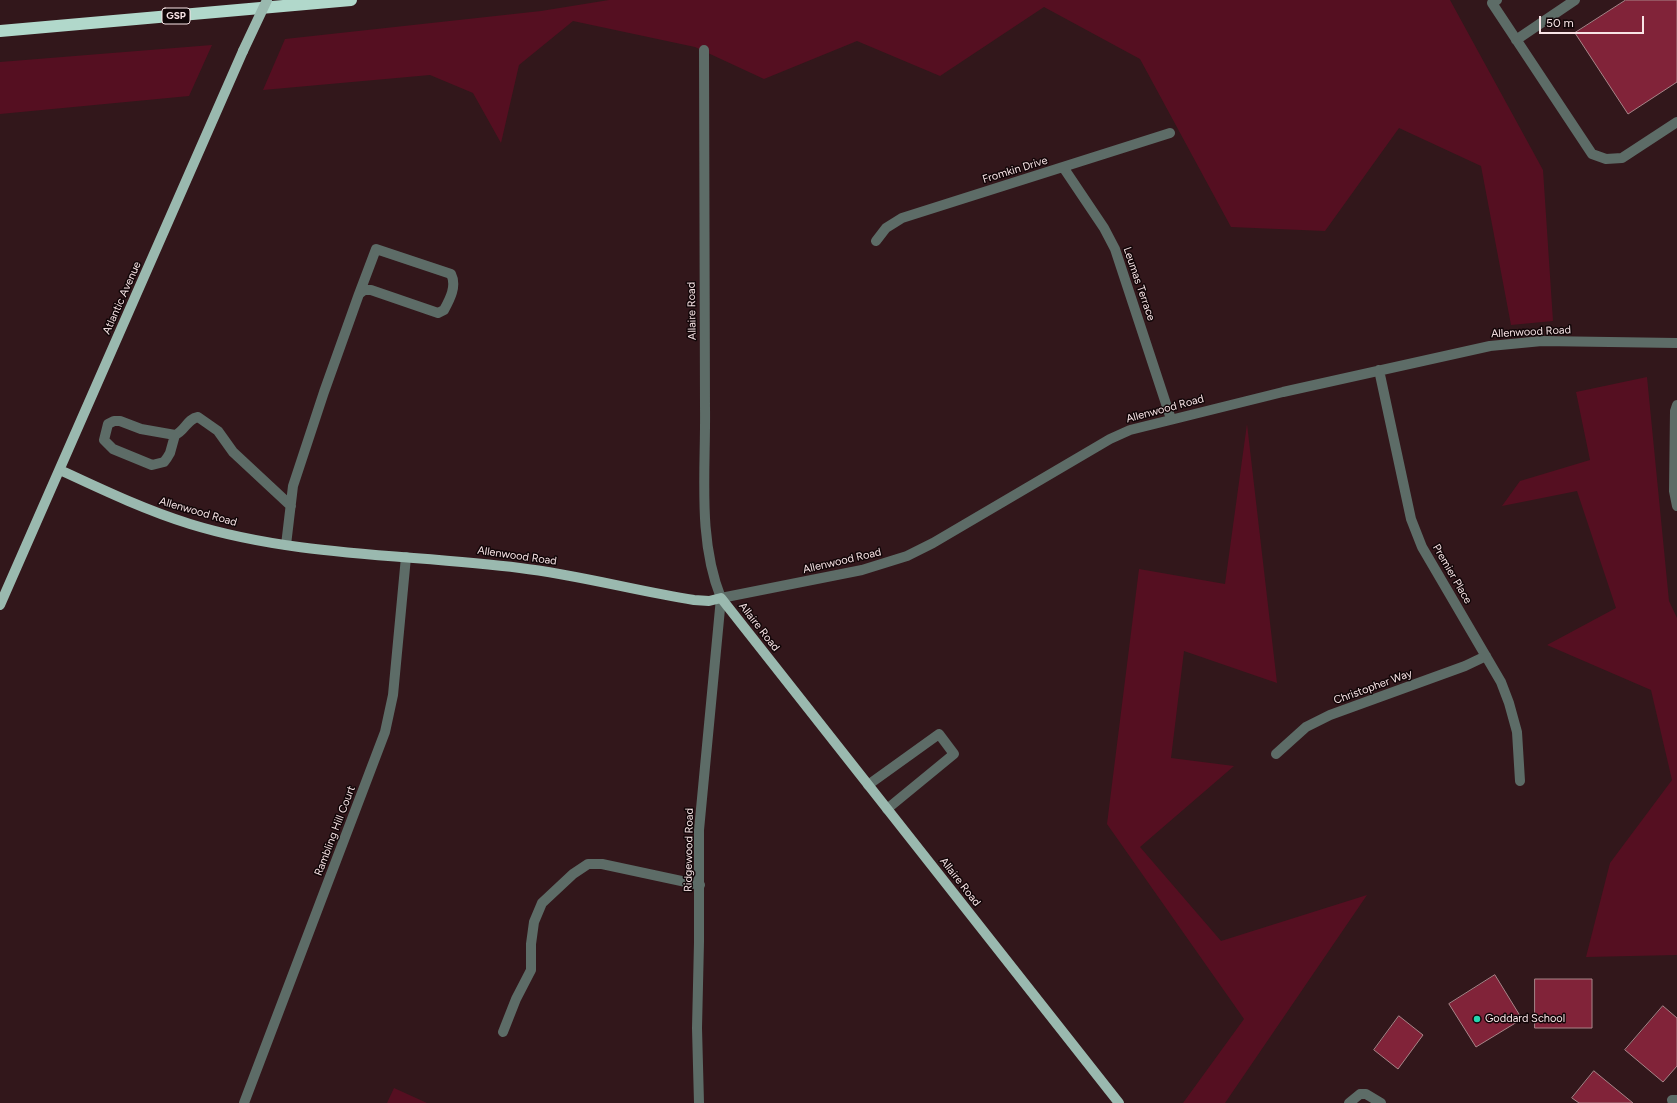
<!DOCTYPE html>
<style>
body{margin:0}
#map{position:relative;width:1677px;height:1103px;overflow:hidden;background:#32171b;font-family:Figtree,sans-serif}
canvas{display:block}
.scale{position:absolute;left:1539px;top:16px;width:105px;height:18px;box-sizing:border-box;border:2px solid #f8e4e6;border-top:0;padding-left:5px;font-size:12px;line-height:14px;white-space:nowrap;color:#f8e4e6;-webkit-text-stroke:3px #120608;paint-order:stroke}
</style>
<div id="map">
<canvas width="1677" height="1103"></canvas>
<div class="scale">50 m</div>
</div>
<script>
const ctx = document.querySelector('canvas').getContext('2d');
ctx.lineJoin = 'round';
function paint(path, color) {
  ctx.fillStyle = color;
  ctx.fill(path, 'evenodd');
}
function stroke(path, color, width, dash) {
  ctx.strokeStyle = color;
  ctx.lineWidth = width;
  ctx.lineCap = dash ? 'butt' : 'round';
  ctx.setLineDash(dash || []);
  ctx.stroke(path);
}
function drawText(font, color, halo, rows, align = 'center') {
  ctx.font = font + ' Figtree,sans-serif';
  ctx.lineWidth = 3;
  ctx.setLineDash([]);
  ctx.textBaseline = 'middle';
  ctx.strokeStyle = halo;
  ctx.fillStyle = color;
  for (const [text, x, y, turn = 0] of rows) {
    ctx.save();
    ctx.translate(x, y);
    ctx.rotate((+turn || 0) * Math.PI / 180);
    ctx.textAlign = isNaN(turn) ? turn : align;
    if (halo) ctx.strokeText(text, 0, 0);
    ctx.fillText(text, 0, 0);
    ctx.restore();
  }
}
paint(new Path2D(`
 M609 0H1450L1543 170 1553 321 1511 325 1481 166 1399 128 1325 231 1231 227 1140 59 1044 7 940 76 857 41 764 79 695 47 573 21 519 65 501 143 473 93 430 75 263 90 285 39 541 11Z
 M212 45 189 96 0 114V62Z
 M1647 377 1669 601 1677 618V955L1586 957 1610 863 1672 780 1651 690 1547 645 1616 608 1577 491 1502 506 1520 481 1590 460 1576 392Z
 M1247 424 1277 683 1184 651 1171 758 1234 766 1140 847 1221 941 1367 895 1225 1103H1183L1244 1019 1107 824 1139 569 1225 584Z
 M394 1088 427 1103H387Z`), '#550f21');
const building = new Path2D(`
 M1626 0H1677V82L1628 114 1575 33Z
 M1495 975 1522 1019 1476 1047 1449 1004Z
 M1535 979H1592V1028H1535Z
 M1663 1006 1677 1018V1066L1663 1082 1625 1050Z
 M1399 1016 1423 1035 1398 1069 1374 1050Z
 M1594 1071 1633 1103H1579L1572 1098Z`);
paint(building, '#812339');
stroke(building, '#a98589', 1);
stroke(new Path2D(`
 M1497 0 1492 3 1592 154 1606 159 1622 158 1677 122
 M1516 40 1575 0
 M1063 167 1104 228 1115 249 1171 419
 M876 241 886 228 902 218 1170 133
 M1379 370 1411 519 1422 547 1501 682 1509 703 1517 732 1520 781
 M1677 405 1675 411 1674 491 1677 506
 M175 435 170 453 167 458 164 462 152 465 113 449 104 440 108 424 114 421H120L141 429 175 435C185 431 187 419 198 417L218 431 233 452 291 506
 M286 545 293 486 324 392 359 294 364 290H371L438 313 444 310C450 299 457 286 451 274L376 249 359 294
 M721 598 862 570 907 556 933 543 1110 439 1130 430 1283 392 1490 346 1542 341 1677 343
 M1276 754 1306 727 1330 715 1465 666 1486 656
 M868 785 939 734 954 754 887 809
 M503 1032 516 999 531 970V944L534 922 542 903 573 874 588 864H602L700 885
 M244 1103 385 732 393 695 406 557
 M699 1103 697 1028 699 942V830L721 598C697 538 706 471 705 407 704 288 704 169 704 50
 M1349 1103 1360 1094H1366L1381 1103
 M1673 1103 1672 1100H1677`), '#5d6c67', 10);
stroke(new Path2D(`
 M60 470C103 490 145 510 190 524 297 557 410 554 520 568 579 575 636 591 694 600L709 601 721 598 1119 1103
 M0 605 243 51`), '#9ab9af', 10);
stroke(new Path2D(`
 M0 31 351 0`), '#b1d8cb', 12);
stroke(new Path2D(`
 M243 51 267 0`), '#9ab9af', 10);
for (const [x, y, r, color] of [
 [1477,1019,4,"#24d5af"]
]) {
  const dot = new Path2D();
  dot.arc(x, y, r, 0, 2 * Math.PI);
  ctx.fillStyle = color;
  ctx.fill(dot);
  stroke(dot, '#120608', 1.5);
}
for (const [x, y, w] of [
 [176,16,28]
]) {
  const box = new Path2D();
  box.roundRect(x - w / 2, y - 8, w, 16, 3);
  ctx.fillStyle = '#120608';
  ctx.fill(box);
  stroke(box, '#f8e4e6', 1);
}
drawText('bold 10px', '#f8e4e6', null, [
 ["GSP",176,16]
]);
drawText('11px', '#f8e4e6', '#120608', [
 ["Fromkin Drive",1015,170,-17],
 ["Leumas Terrace",1139,284,71],
 ["Atlantic Avenue",122,298,-66],
 ["Allaire Road",692,311,-91],
 ["Allenwood Road",1531,332,-3],
 ["Allenwood Road",1165,409,-15],
 ["Allenwood Road",198,512,16],
 ["Allenwood Road",517,556,8],
 ["Allenwood Road",842,561,-13],
 ["Premier Place",1452,574,60],
 ["Allaire Road",759,627,52],
 ["Christopher Way",1373,687,-20],
 ["Rambling Hill Court",335,831,-69],
 ["Ridgewood Road",689,850,-89],
 ["Allaire Road",960,882,52]
]);
drawText('11px', '#f8e4e6', '#120608', [
 ["Goddard School",1485,1019]
], 'left');
</script>
